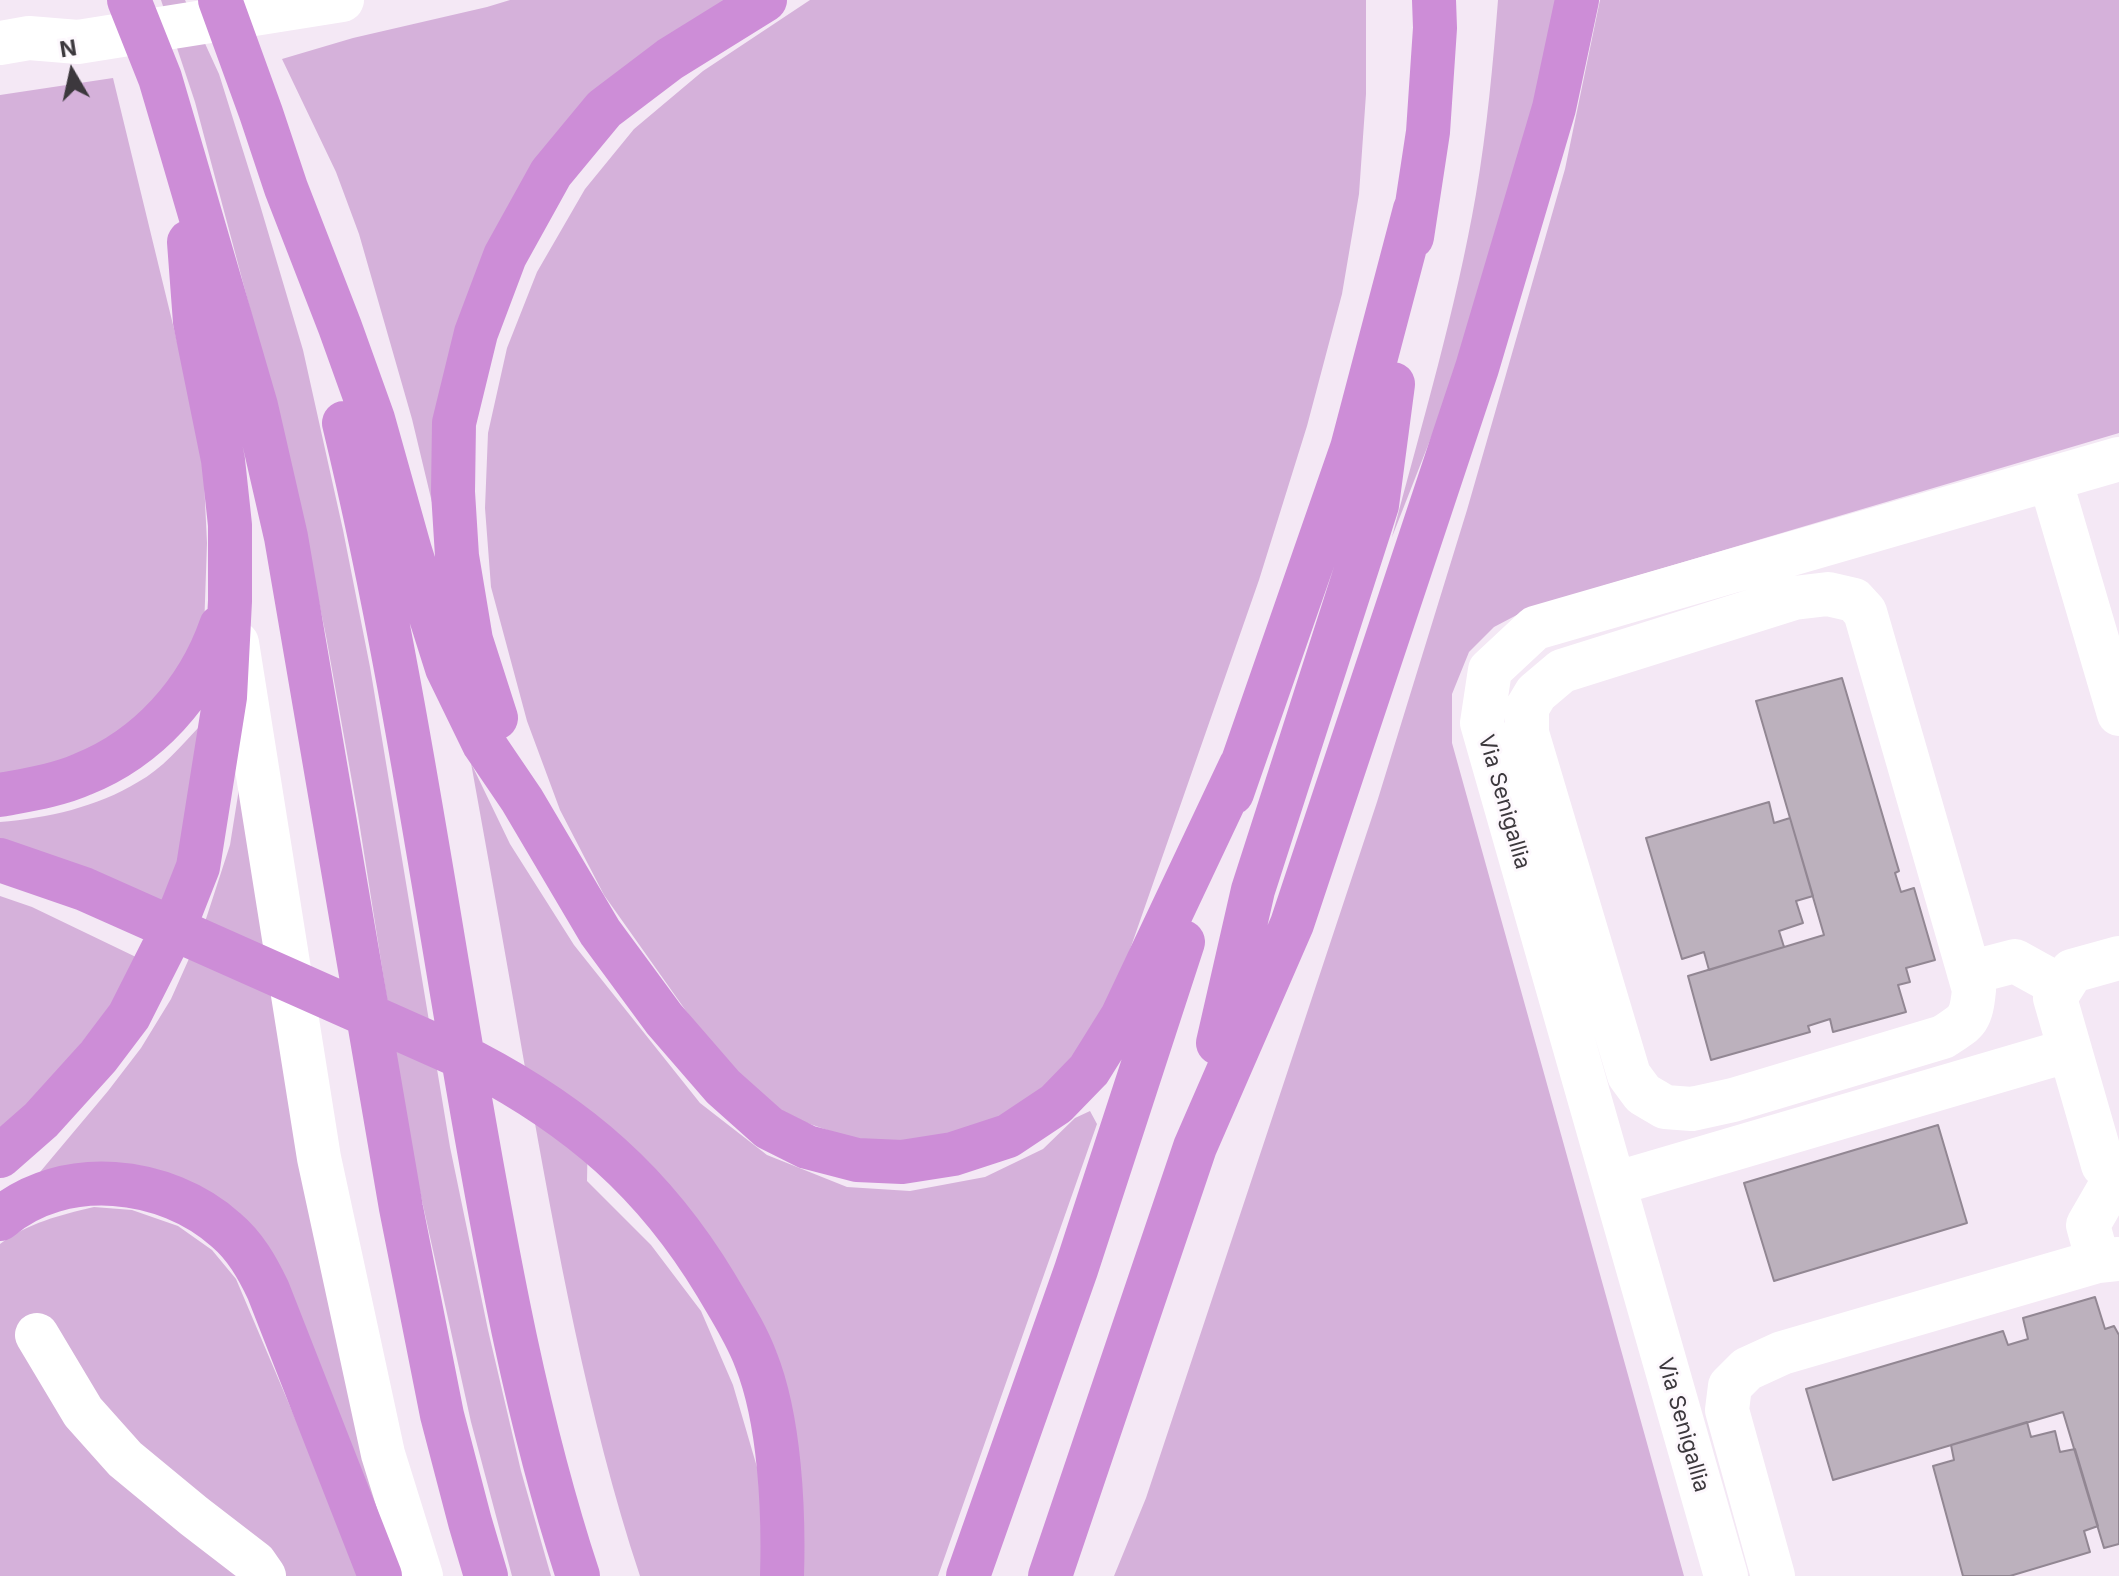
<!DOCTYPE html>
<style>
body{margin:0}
#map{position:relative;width:2119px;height:1576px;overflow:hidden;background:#f4e8f5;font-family:Inter,sans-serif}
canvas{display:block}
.north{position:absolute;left:32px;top:32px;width:80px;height:80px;-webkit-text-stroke:6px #fdf8fd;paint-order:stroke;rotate:351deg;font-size:22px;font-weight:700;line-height:32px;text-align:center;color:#3c383d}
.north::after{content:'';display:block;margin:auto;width:28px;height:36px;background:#3c383d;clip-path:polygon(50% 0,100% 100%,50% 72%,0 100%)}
</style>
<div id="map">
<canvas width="2119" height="1576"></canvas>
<div class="north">N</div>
</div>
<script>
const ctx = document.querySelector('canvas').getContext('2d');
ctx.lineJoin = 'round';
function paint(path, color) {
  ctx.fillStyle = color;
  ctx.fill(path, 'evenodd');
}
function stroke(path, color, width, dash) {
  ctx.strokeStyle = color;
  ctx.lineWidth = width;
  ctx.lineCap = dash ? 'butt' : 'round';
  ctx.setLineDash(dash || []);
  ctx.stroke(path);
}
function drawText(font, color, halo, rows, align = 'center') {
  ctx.font = font + ' Inter,sans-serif';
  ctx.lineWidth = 6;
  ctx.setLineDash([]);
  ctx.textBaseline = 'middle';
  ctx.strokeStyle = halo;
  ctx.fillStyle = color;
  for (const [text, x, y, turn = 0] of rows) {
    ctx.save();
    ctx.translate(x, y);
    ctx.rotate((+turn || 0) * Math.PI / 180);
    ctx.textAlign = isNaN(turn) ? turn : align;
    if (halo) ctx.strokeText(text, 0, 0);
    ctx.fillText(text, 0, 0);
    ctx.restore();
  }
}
paint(new Path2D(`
 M161 0H185L219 74 260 205 303 350 343 530 370 667 450 1147 488 1330 521 1471 551 1576H512L471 1422 411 1151 358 815 326 636 287 448 195 102Z
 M510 0H731L516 206 441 540 412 419 359 234 336 172 282 59 353 38 487 7Z
 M810 0H1366V94L1359 194 1342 294 1307 426 1259 580 1112 1001 1067 1072 1017 1114 957 1140 900 1144 850 1138 790 1117 747 1086 696 1025 604 895 560 810 527 721 491 587 485 508 488 433 507 348 537 272 585 189 634 129 703 71Z
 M1498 0H1557L1518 173 1467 346 1392 537C1422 423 1456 310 1476 194 1487 129 1493 65 1498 0Z
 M1600 0H2119V433L1532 607 1494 627 1469 652 1452 694V743L1684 1576H1114L1146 1498 1377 802 1467 510 1565 169Z
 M113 78 184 370 203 460 207 543 204 630 177 683 89 762 0 779V95Z
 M199 727 210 729 166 924 0 856V822C48 818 97 807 138 782 162 769 181 746 199 727Z
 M471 763 510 844 574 945 700 1103 767 1155 847 1187 910 1191 985 1177 1043 1149 1075 1118 1090 1111 1097 1124 938 1576H804V1528L795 1441 588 1128 587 1181 651 1245 701 1311 733 1385 759 1474 766 1576H640C587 1415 557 1246 527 1079 509 974 490 868 471 763Z
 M242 770 400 1576 243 1221 35 1178 108 1091 141 1048 171 999 204 925 230 845Z
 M0 896 32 907 138 958 108 1010 0 1144Z
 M94 1207 132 1210 178 1226 212 1250 236 1279 362 1576H0V1244C28 1223 60 1215 94 1207Z`), '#d5b1da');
const building = new Path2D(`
 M1842 678 1899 871 1895 873 1901 892 1914 888 1935 960 1906 968 1910 982 1898 985 1906 1012 1833 1032 1830 1019 1808 1026 1810 1032 1711 1060 1688 976 1824 935 1756 701Z
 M1769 802 1774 823 1790 818 1813 896 1796 901 1803 923 1779 931 1784 947 1709 970 1704 952 1682 959 1646 838Z
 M1938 1125 1967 1223 1774 1281 1744 1183Z
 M2095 1297 2105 1329 2114 1326 2119 1335V1544L2104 1548 2063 1412 1833 1480 1806 1389 2003 1331 2008 1345 2028 1339 2023 1318Z
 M2027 1422 2031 1437 2055 1431 2060 1452 2075 1449 2098 1526 2084 1531 2090 1552 2010 1576H1963L1933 1466 1954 1460 1951 1445Z`);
paint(building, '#bcb1bd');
stroke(building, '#928793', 2);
stroke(new Path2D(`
 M0 43 29 38 78 42 342 0
 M2050 479 2119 714
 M1828 594 1854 600 1865 612 1974 990C1971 1020 1968 1021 1943 1037L1733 1100 1692 1109 1665 1107 1643 1094 1629 1075 1527 733V708L1536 693 1562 671 1794 598Z
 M237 643 319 1158 383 1454 421 1576
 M2119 958 2072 971 2055 998 2103 1165 2119 1173
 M1969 973 2015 961 2062 987
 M1614 1184 2070 1050
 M2098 1261 2088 1225 2118 1173
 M37 1335 83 1412 125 1459 194 1516 255 1563 264 1576
 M1726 1576 1482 723 1490 670 1535 628 2119 459
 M1773 1576 1727 1410 1730 1386 1747 1369 1782 1353 2098 1261 2119 1259`), '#fff', 44);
stroke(new Path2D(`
 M129 0 160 78 183 156 256 406 286 537 401 1208 442 1415 470 1522 486 1576
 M220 0 261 113 286 188 340 327 373 419 410 551 447 668 484 744 522 800 600 932 664 1019 723 1087 769 1128 807 1147 857 1160 902 1162 953 1154 1008 1136 1056 1104 1089 1070 1122 1017 1241 765
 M1412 237 1428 132 1435 28 1434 0
 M344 423C398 646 431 874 470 1099 498 1260 527 1421 578 1576
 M496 718 471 640 457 556 453 492 454 423 476 333 505 256 551 173 604 109 670 59 765 0
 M1232 793 1352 448 1415 209
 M0 795C26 790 59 785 83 774 148 748 198 692 221 626
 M0 860 84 889 473 1062C578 1117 654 1182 716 1285 730 1309 746 1333 756 1360 780 1420 784 1511 782 1576
 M1218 1043 1253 890 1377 505 1393 384
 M0 1156 41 1120 98 1057 129 1016 176 923 198 867 225 697 230 601V525L223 460 195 322 189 242
 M0 1219C63 1165 166 1176 226 1230 245 1246 257 1267 268 1290L380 1576
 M968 1576 1076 1270 1183 942
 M1050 1576 1195 1147 1292 924 1477 368 1554 108 1577 0`), '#cd8dd7', 44);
drawText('22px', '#3c383d', '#fdf8fd', [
 ["Via Senigallia",1504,802,74],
 ["Via Senigallia",1683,1425,74]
]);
</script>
